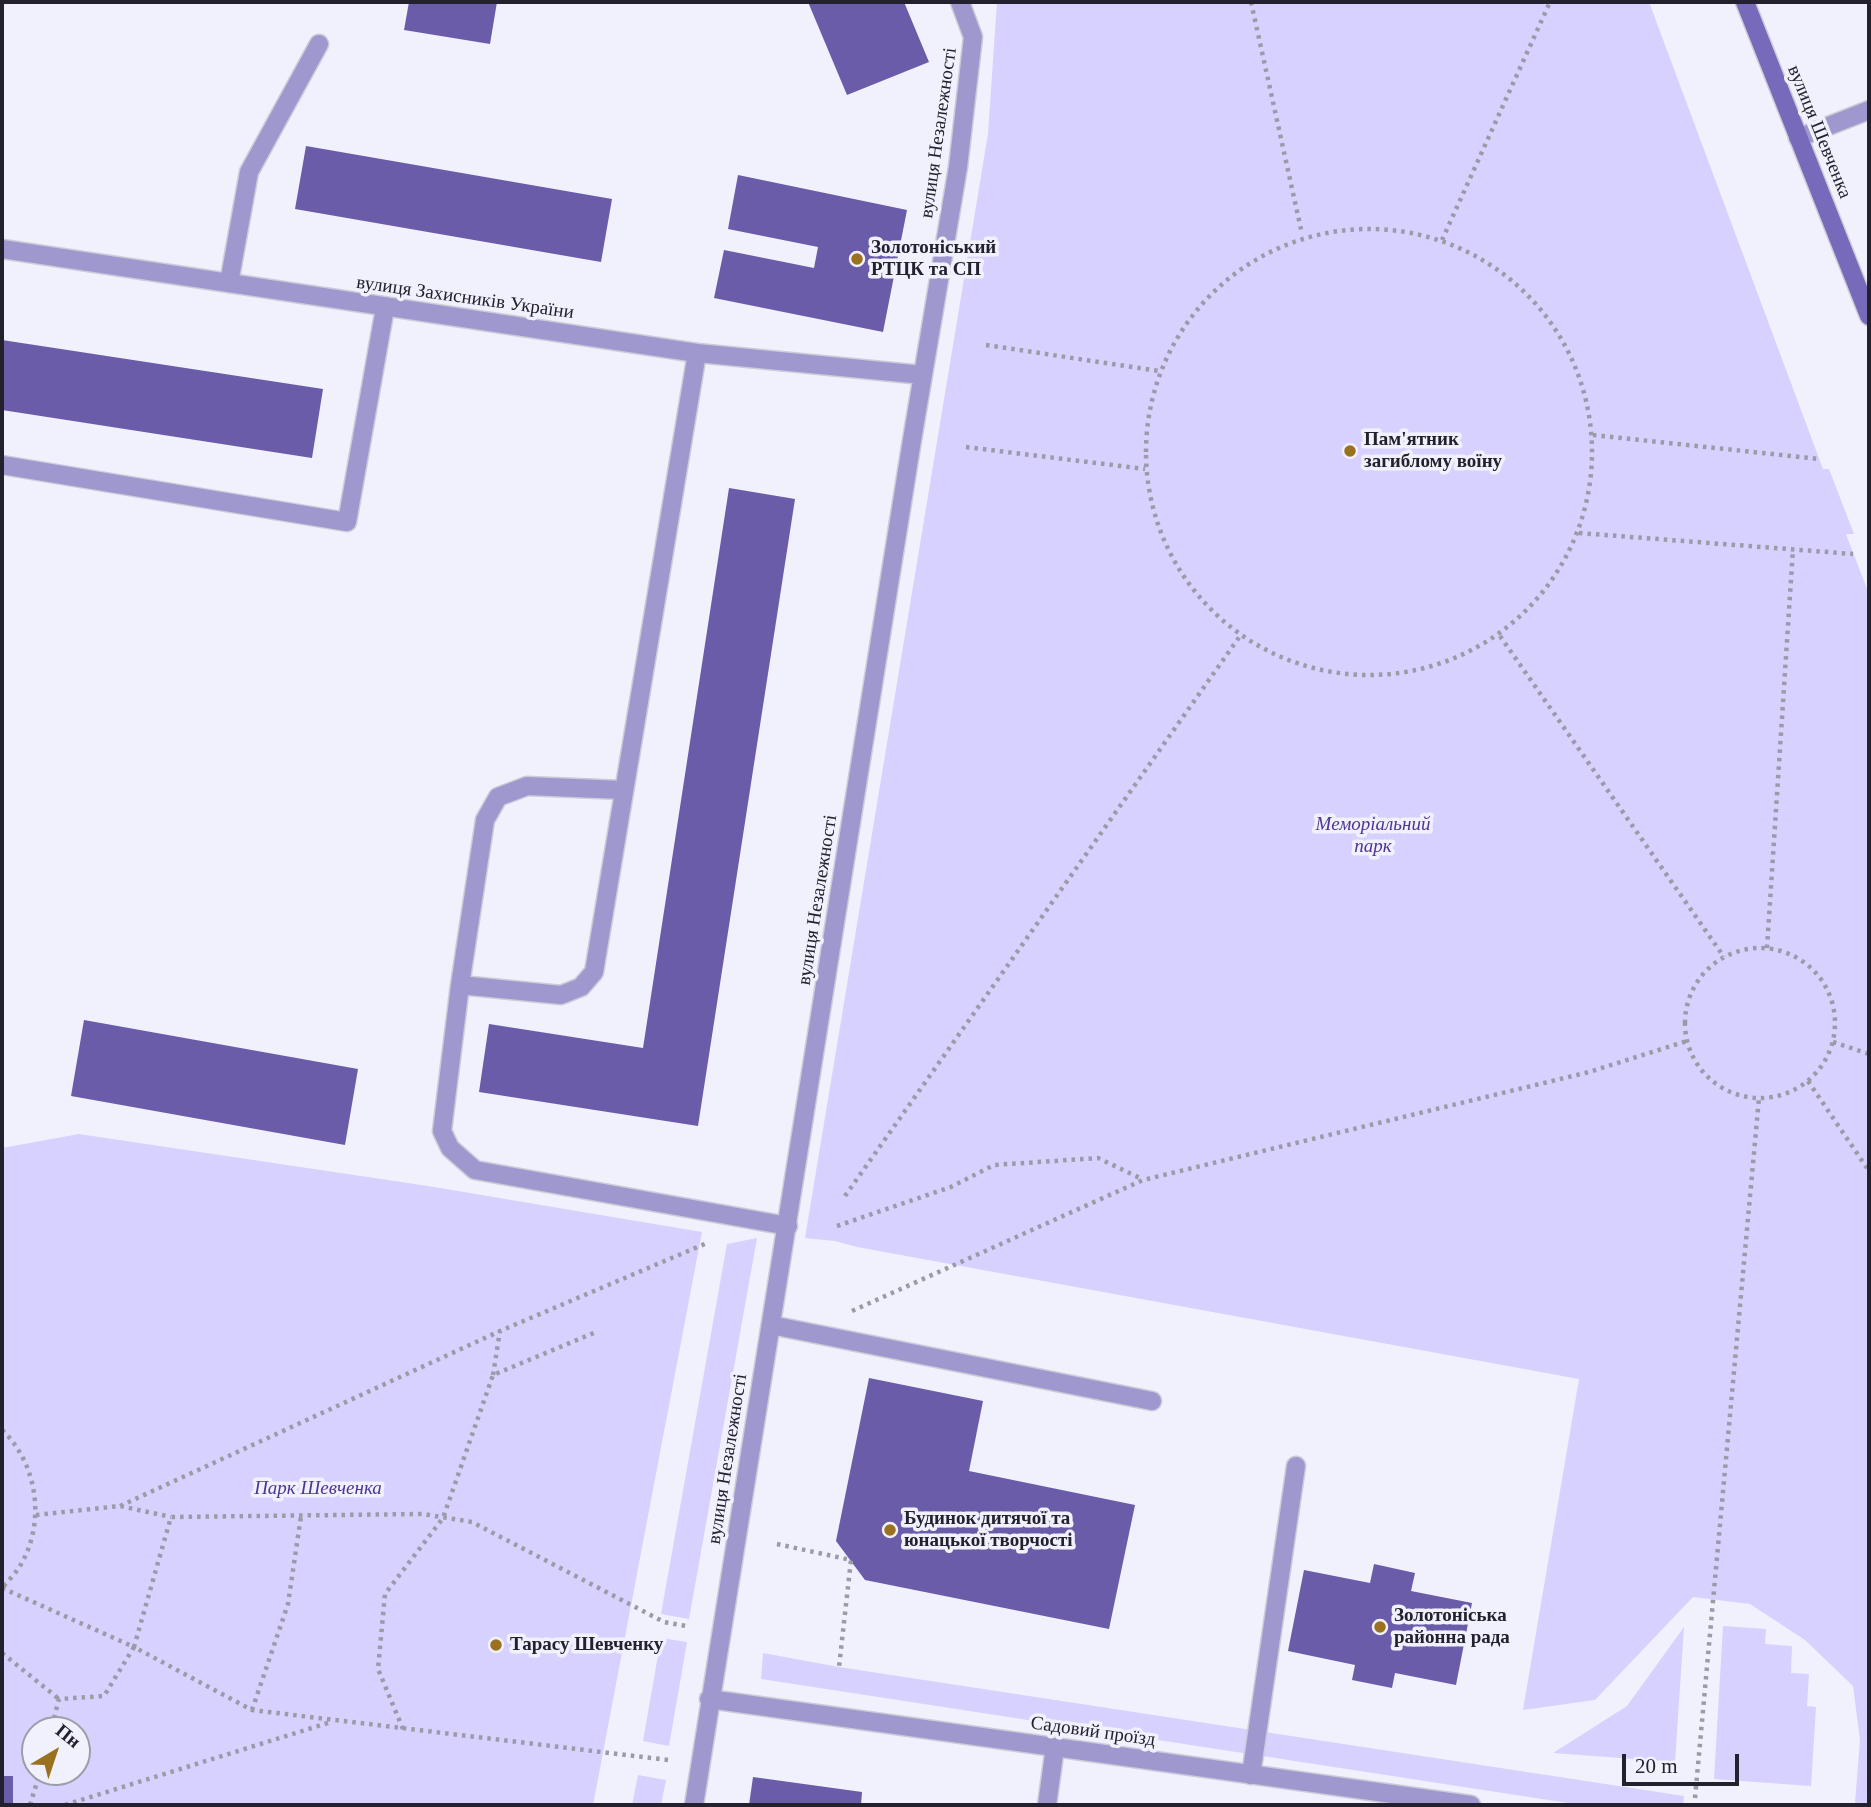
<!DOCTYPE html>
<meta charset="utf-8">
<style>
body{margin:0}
#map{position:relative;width:1871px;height:1807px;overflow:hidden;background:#f1f0fd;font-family:Georgia,serif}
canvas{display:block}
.frame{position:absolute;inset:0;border:4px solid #23212d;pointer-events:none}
.north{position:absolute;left:21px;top:1716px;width:70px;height:70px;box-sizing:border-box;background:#f1f0fd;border:2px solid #9f9daa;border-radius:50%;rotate:39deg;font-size:19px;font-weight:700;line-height:28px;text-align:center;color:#23212d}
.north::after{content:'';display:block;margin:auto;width:24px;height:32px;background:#9a711e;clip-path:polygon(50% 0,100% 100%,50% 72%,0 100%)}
.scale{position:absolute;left:1622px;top:1754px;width:117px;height:32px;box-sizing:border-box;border:4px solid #23212d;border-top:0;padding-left:9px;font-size:21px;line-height:24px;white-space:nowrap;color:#23212d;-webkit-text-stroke:5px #f1f0fd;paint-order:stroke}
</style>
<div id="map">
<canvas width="1871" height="1807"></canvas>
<div class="frame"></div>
<div class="north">Пн</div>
<div class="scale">20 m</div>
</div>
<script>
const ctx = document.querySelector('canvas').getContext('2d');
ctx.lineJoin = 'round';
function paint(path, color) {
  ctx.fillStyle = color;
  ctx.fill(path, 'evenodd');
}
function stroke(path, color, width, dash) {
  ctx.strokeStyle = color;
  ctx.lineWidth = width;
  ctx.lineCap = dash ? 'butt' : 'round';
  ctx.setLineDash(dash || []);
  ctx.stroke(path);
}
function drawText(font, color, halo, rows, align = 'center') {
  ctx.font = font + ' Georgia,serif';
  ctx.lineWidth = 7;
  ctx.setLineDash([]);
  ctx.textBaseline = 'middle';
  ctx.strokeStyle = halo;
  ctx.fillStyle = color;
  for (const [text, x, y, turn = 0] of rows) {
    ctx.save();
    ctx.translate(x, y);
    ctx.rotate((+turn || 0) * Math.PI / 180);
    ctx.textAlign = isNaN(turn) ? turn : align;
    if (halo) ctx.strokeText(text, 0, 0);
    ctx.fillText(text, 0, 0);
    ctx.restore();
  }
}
paint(new Path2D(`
 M997 2H1649L1823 469H1829L1854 534H1846L1869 594V1805L1855 1803 1860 1740 1853 1686 1805 1640 1750 1604 1693 1597 1595 1700 1523 1710 1579 1379 857 1247 835 1241 805 1238 988 134Z
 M79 1134 428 1186 702 1232 593 1805H2V1148ZM35 1730H77V1772H35Z
 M757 1238 689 1619 661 1614 727 1244Z
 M1723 1626 1766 1629 1765 1644 1792 1646 1791 1673 1809 1674 1807 1706 1816 1707 1811 1786 1714 1779Z
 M1684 1627 1675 1762 1553 1753 1627 1706Z
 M661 1638 687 1642 669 1746 643 1741Z
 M763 1653 839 1667 1684 1796 1683 1805H1581L761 1679Z
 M638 1775 666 1780 661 1805H632Z`), '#d6d1ff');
paint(new Path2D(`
 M409 2H497L490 44 404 30Z
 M808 2H904L929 62 847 95Z
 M306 146 612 199 601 262 295 209Z
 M738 175 907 210 883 332 714 298 724 250 814 268 818 247 728 229Z
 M2 340 323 389 312 458 2 410Z
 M729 488 795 499 698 1126 479 1092 489 1024 643 1048Z
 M84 1020 358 1069 345 1145 71 1096Z
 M869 1378 983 1401 969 1471 1135 1505 1109 1629 865 1580 836 1541Z
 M1374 1564 1415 1573 1411 1591 1472 1603 1456 1685 1395 1673 1392 1688 1352 1680 1355 1665 1288 1651 1304 1570 1370 1583Z
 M2 1776H13V1805H2Z
 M753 1777 862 1792 861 1805H749Z`), '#6a5ca8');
const lane = new Path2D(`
 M1798 138 1869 110
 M229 283 249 172 319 44
 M2 465 347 522 385 308
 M623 790 527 786 498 797 485 820 460 985 442 1131 450 1148 475 1170 788 1226
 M460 985 561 995 581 987 594 972 697 353
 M771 1325 1152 1401
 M1251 1775 1296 1466
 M1047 1805 1055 1747`);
const street = new Path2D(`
 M2 249 697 353 923 375
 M709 1699 1471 1805
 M694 1805 912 440 958 167 973 37 960 2`);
const secondary = new Path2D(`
 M1745 2 1869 316`);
stroke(lane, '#cccbd8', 21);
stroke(street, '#cccbd8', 21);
stroke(secondary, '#cccbd8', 21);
stroke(new Path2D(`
 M1251 2 1302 234
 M1146 452a223 223 0 1 1 446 0a223 223 0 1 1-446 0Z
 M1442 240 1550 2
 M986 345 1159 371
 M1593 435 1819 459
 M966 447 1145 469
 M1579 533 1853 554
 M1500 636 1724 957
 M1767 948 1793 549
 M1685 1023a75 75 0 1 1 150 0a75 75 0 1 1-150 0Z
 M1833 1042 1869 1054
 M1808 1081 1869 1171
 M845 1196 1240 636
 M837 1226 951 1187 994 1165 1098 1158 1142 1179
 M852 1311 1143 1180 1589 1072 1687 1041
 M493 1375 500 1331 707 1243
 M2 1430C38 1464 46 1523 20 1566 15 1574 8 1581 2 1588
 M120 1506 500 1331
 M36 1515 120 1506 171 1517
 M777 1544 851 1560 839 1667
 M2 1588 134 1647 104 1696 59 1699 51 1730
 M2 1653 59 1699
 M252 1710 288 1604 301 1516
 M403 1729 378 1669 385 1594 443 1518 493 1375 596 1332
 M668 1760 252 1710 134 1647 171 1517 423 1514 472 1522 664 1622 686 1626
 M1695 1798 1759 1098
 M30 1805 40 1772
 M65 1805 331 1722`), '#9c9aa7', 4.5, [3.5, 5]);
stroke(lane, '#9e98cf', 18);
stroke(street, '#9e98cf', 18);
stroke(secondary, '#786aba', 18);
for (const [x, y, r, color] of [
 [857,259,7,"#9a711e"],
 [1350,451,7,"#9a711e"],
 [890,1530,7,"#9a711e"],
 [1380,1627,7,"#9a711e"],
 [496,1645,7,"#9a711e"]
]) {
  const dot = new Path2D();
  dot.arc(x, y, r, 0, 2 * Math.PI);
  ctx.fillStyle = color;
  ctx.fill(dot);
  stroke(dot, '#f1f0fd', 2.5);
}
drawText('19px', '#23212d', '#f1f0fd', [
 ["вулиця Шевченка",1819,132,68],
 ["вулиця Незалежності",939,133,-82],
 ["вулиця Захисників України",465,298,8],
 ["вулиця Незалежності",818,900,-81],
 ["вулиця Незалежності",728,1459,-81],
 ["Садовий проїзд",1093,1732,8]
]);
drawText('bold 19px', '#23212d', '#f1f0fd', [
 ["Золотоніський",871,248],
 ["РТЦК та СП",871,270],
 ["Пам'ятник",1364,440],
 ["загиблому воїну",1364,462],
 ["Будинок дитячої та",904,1519],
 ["юнацької творчості",904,1541],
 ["Золотоніська",1394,1616],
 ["районна рада",1394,1638],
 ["Тарасу Шевченку",510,1645]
], 'left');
drawText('italic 19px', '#4d3593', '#f1f0fd', [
 ["Меморіальний",1373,825],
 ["парк",1373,847],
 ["Парк Шевченка",318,1489]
]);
</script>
